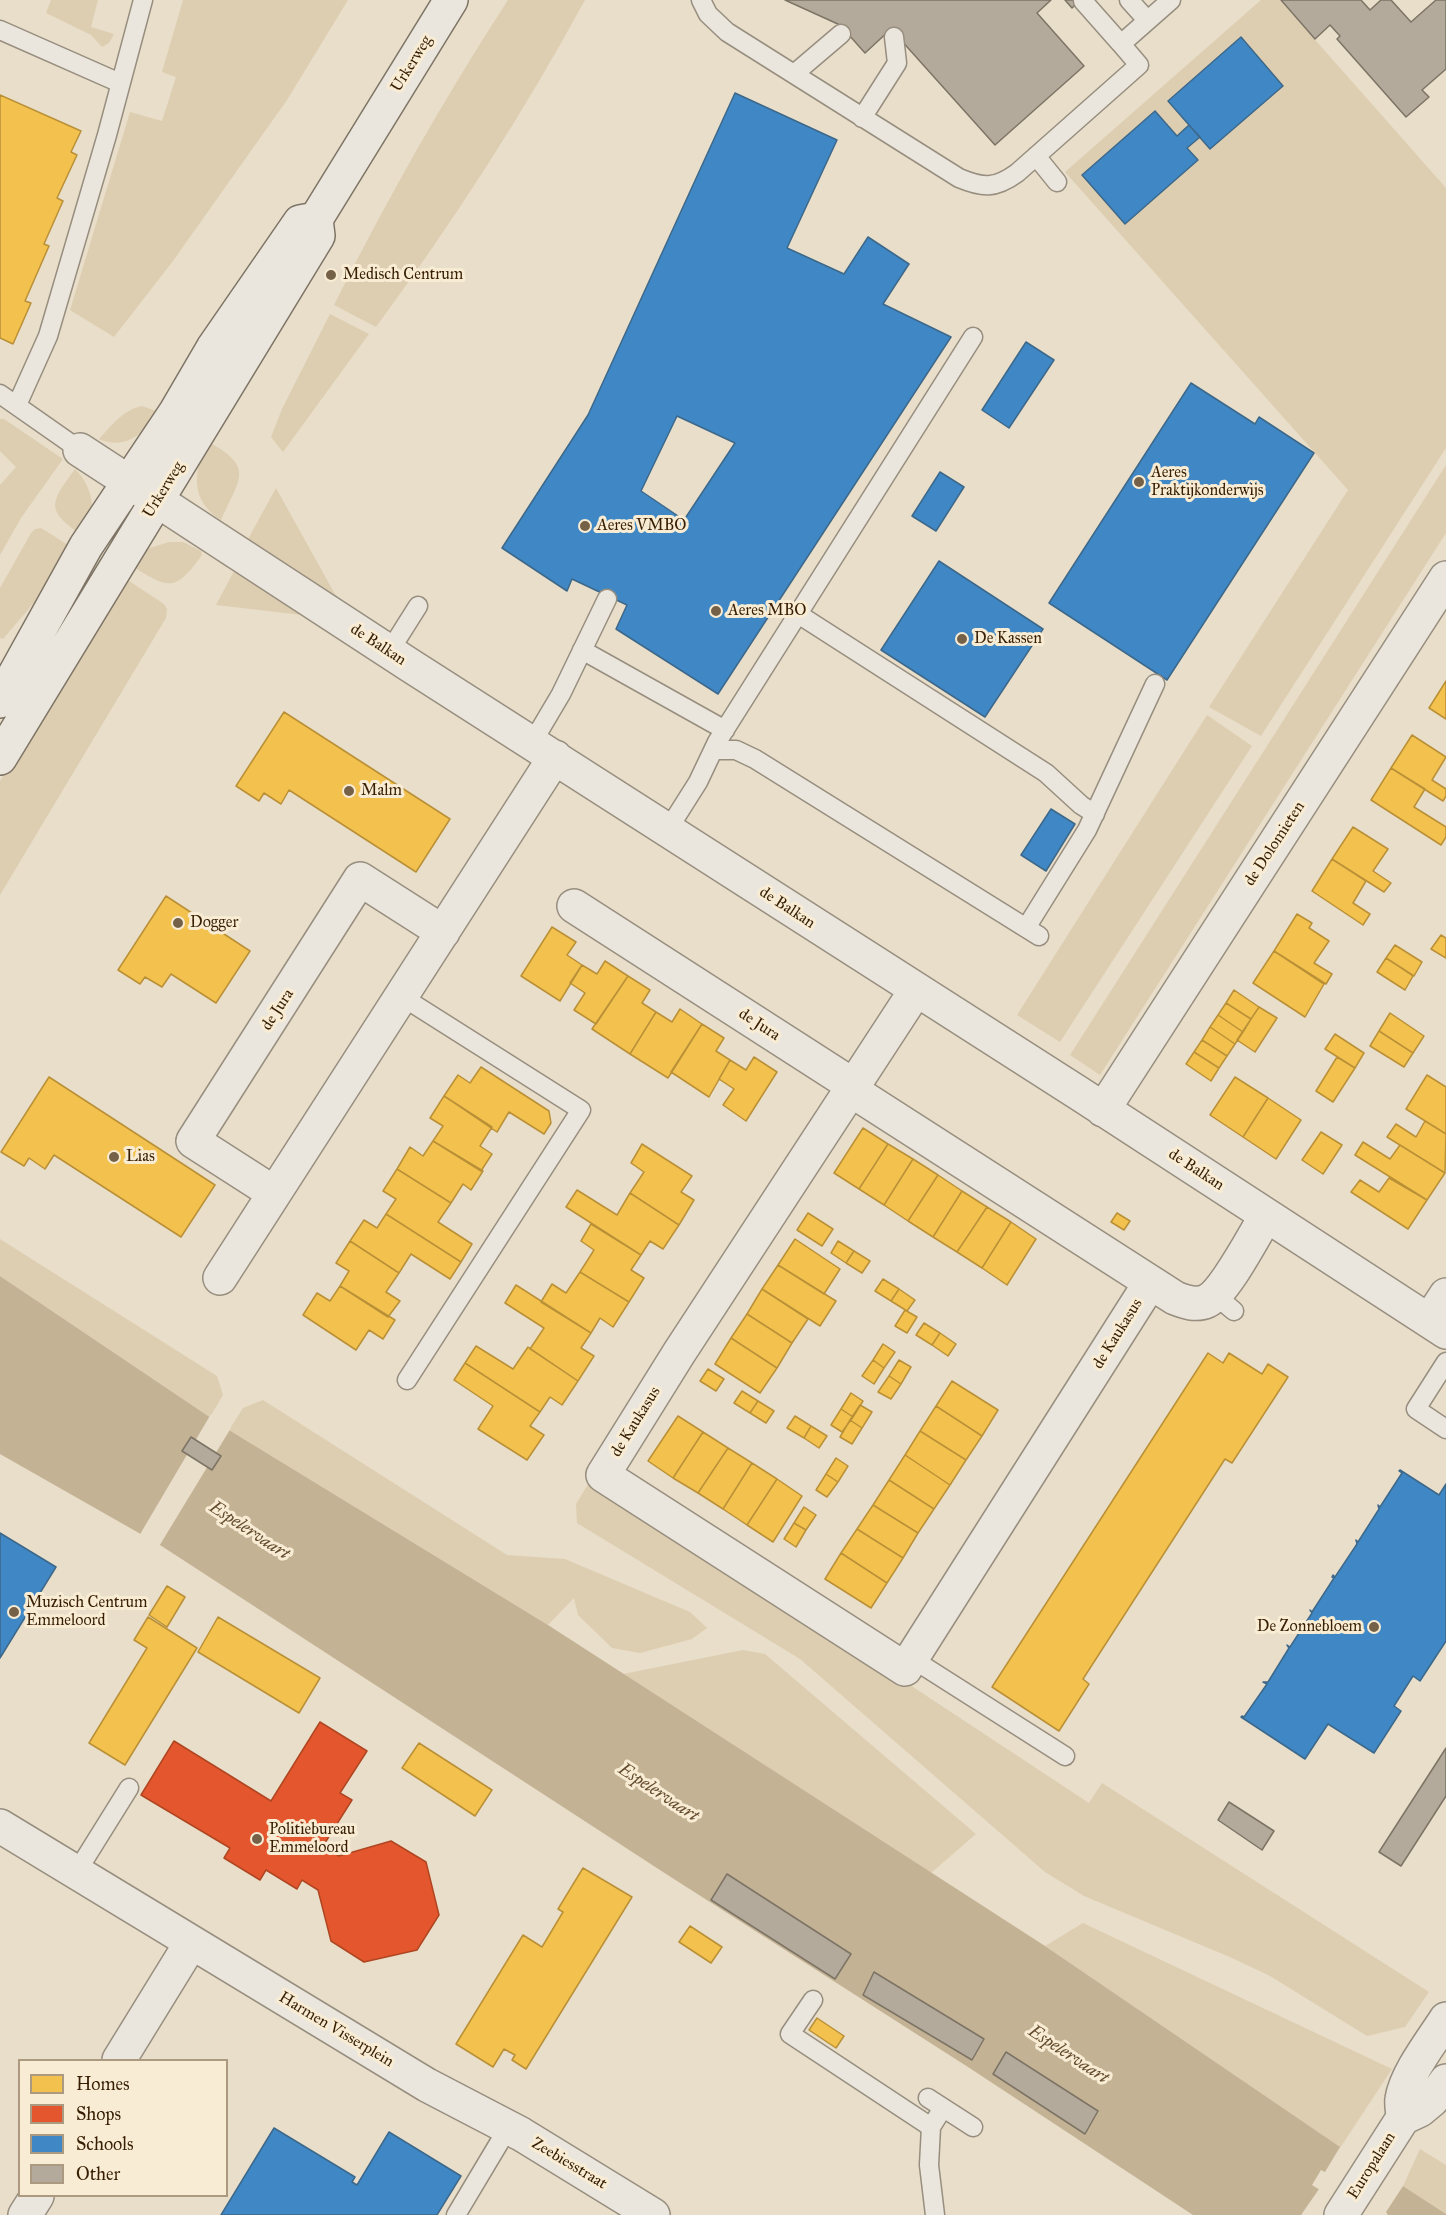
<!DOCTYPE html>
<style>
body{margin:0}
#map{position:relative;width:1446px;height:2215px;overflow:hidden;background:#e8deca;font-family:"IM FELL Great Primer",serif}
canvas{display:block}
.legend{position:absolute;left:18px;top:2059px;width:210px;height:138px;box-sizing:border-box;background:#f8ecd4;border:2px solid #ab9a80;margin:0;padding:8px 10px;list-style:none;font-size:18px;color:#371e02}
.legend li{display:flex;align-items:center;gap:12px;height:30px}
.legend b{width:30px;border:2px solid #ab9a80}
</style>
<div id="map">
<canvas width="1446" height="2215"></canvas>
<ul class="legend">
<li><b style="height:16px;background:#f2c14e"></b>Homes</li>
<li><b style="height:16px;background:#e4572e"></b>Shops</li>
<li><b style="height:16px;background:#3f88c5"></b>Schools</li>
<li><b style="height:16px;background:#b3aa9b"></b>Other</li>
</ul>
</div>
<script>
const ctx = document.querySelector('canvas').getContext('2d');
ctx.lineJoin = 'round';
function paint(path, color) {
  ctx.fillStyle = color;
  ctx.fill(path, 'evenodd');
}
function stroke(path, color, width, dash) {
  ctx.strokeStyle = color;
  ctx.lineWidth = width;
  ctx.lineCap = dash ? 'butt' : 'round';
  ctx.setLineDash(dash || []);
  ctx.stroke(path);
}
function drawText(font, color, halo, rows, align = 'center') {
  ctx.font = font + ' "IM FELL Great Primer",serif';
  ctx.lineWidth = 6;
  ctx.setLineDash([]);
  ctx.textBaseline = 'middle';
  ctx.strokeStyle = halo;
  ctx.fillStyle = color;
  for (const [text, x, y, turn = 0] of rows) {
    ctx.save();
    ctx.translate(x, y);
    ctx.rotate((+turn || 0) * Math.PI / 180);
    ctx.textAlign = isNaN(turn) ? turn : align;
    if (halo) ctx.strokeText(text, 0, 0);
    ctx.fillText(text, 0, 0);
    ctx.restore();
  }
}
paint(new Path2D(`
 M51 0H98L91 27 114 34 109 43 102 47 91 35 46 13Z
 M183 0H348L287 100 173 261 114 337 70 310 130 112 162 121 176 77 162 72Z
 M508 0H585C523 114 453 222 376 327L334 305C386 201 444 98 508 0Z
 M1261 0H1280L1446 188V448L1261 736 1209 707 1348 490 1065 172Z
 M330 314 369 334 283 452 271 437 282 409Z
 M142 406 159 412C145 432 126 451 99 439 112 425 123 410 142 406Z
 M0 419H4L63 459 21 518 0 555V485L16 467 0 451Z
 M207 441C255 467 240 478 221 520 189 500 194 471 207 441Z
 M1446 465V533L1100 1075 1070 1055Z
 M75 469C87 481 95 499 91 517 90 523 85 529 82 535 44 510 51 502 75 469Z
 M276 488 336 596 248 539Z
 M41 528 73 548 68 563 3 639 0 638V588L31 533 35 529Z
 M169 542H183L201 551 202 555C174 594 168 588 130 565L143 550Z
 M234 571 302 615 216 605Z
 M123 577 164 604 167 609 166 618 0 895V781Z
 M1207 715 1252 746 1060 1042 1017 1015Z
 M0 1239 217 1376 223 1395 210 1417 0 1276Z
 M263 1400 507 1555 565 1559 690 1612 707 1628 692 1639 640 1653 612 1648 578 1615 574 1598 548 1625 229 1430 243 1408Z
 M593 1476 1089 1803 1102 1783 1429 1992 1405 2027 1367 2036 1270 1976 1232 1958 1084 1896 1045 1872 800 1659 577 1523 576 1504Z
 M743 1650 765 1654 976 1834 931 1873 623 1674Z
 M1083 1923 1392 2069 1340 2148 1045 1946Z
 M1420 2149 1446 2165V2214L1403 2186Z`), '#deceb1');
paint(new Path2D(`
 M0 1276 229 1430 548 1625 1045 1946 1340 2147 1325 2172 1321 2170 1312 2185 1360 2215H1193L968 2067 663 1872 160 1545 0 1454Z
 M1403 2186 1446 2214V2215H1388L1386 2212Z`), '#c4b294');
paint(new Path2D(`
 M211 1414 231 1428 158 1548 139 1536Z
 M1319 2189 1360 2215H1301Z`), '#e8deca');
const homes = new Path2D(`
 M0 95 81 131 71 152 77 155 57 198 63 201 44 244 49 246 25 301 31 303 13 344 0 338Z
 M1446 681V719L1429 708Z
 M284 712 450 819 416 872 289 790 281 804 264 793 259 801 236 786Z
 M1412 735 1446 757 1432 780 1446 789V796L1443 801 1391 768Z
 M1391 768 1425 789 1414 807 1446 827V837L1441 845 1371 800Z
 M1353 827 1388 849 1373 871 1391 883 1384 892 1332 859Z
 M1332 859 1366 881 1353 903 1370 914 1363 925 1312 891Z
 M166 896 250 951 216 1003 171 974 162 987 145 977 140 984 118 970Z
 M1297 914 1312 923 1309 928 1329 941 1314 963 1332 974 1326 984 1274 951Z
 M552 927 576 942 567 955 582 965 560 1001 521 976Z
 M1441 935 1446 938V958L1431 949Z
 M1395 945 1422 962 1414 976 1386 958Z
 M1274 951 1324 984 1305 1017 1253 983Z
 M1386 958 1413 976 1405 990 1377 972Z
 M605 961 628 976 596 1024 574 1010 585 993 570 983 582 965 597 974Z
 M628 976 650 990 642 1003 656 1012 630 1054 592 1029Z
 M1234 990 1259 1007 1251 1019 1226 1003Z
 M1226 1003 1251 1019 1243 1032 1218 1015Z
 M1259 1007 1277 1018 1255 1052 1237 1040Z
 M680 1009 702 1024 668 1078 630 1054 656 1012 672 1022Z
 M1390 1013 1424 1036 1413 1053 1379 1031Z
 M1218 1015 1243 1032 1235 1044 1210 1027Z
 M702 1024 724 1038 716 1051 730 1060 709 1097 671 1072Z
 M1210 1027 1235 1044 1227 1056 1202 1040Z
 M1379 1031 1413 1053 1404 1067 1370 1046Z
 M1335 1034 1364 1053 1355 1068 1325 1049Z
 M1202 1040 1227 1056 1219 1068 1194 1052Z
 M1194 1052 1219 1068 1211 1081 1186 1064Z
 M754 1057 777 1072 746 1121 723 1105 734 1089 719 1079 730 1060 746 1070Z
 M1337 1057 1355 1068 1333 1102 1316 1091Z
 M481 1067 549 1111 551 1123 544 1134 509 1112 497 1132 444 1096 458 1075 470 1083Z
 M1427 1075 1446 1087V1134L1406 1109Z
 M49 1077 215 1185 181 1237 54 1155 45 1169 29 1158 24 1166 1 1152Z
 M1235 1077 1268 1098 1243 1137 1210 1115Z
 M444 1096 492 1127 480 1146 492 1154 481 1171 433 1141 443 1126 430 1118Z
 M1268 1098 1301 1120 1276 1159 1243 1137Z
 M1425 1121 1446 1134 1445 1173 1387 1137 1396 1124 1416 1137Z
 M863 1128 888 1144 859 1189 834 1173Z
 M1321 1132 1342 1145 1323 1174 1302 1160Z
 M433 1141 483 1171 471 1190 463 1184 451 1203 397 1169 410 1147 423 1156Z
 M1363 1142 1390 1159 1400 1145 1445 1173 1427 1200 1355 1155Z
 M642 1144 692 1176 681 1192 694 1200 679 1225 630 1193 644 1172 631 1163Z
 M888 1144 913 1159 884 1205 859 1189Z
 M913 1159 938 1175 908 1221 884 1205Z
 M397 1169 451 1203 438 1222 472 1244 461 1262 386 1214 396 1199 383 1191Z
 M938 1175 962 1191 933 1237 908 1221Z
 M1389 1178 1427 1200 1408 1229 1351 1192 1360 1180 1379 1192Z
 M577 1190 617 1215 630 1193 679 1225 663 1249 650 1241 641 1255 566 1207Z
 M962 1191 987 1207 957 1252 933 1237Z
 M987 1207 1011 1222 982 1268 957 1252Z
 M808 1213 833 1229 822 1246 797 1230Z
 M1117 1213 1130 1221 1124 1230 1111 1222Z
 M386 1214 461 1262 450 1279 411 1254 399 1273 350 1241 364 1220 377 1228Z
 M1011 1222 1036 1239 1007 1285 982 1268Z
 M591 1224 641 1255 631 1270 644 1278 629 1302 580 1272 594 1250 581 1241Z
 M795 1239 840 1269 824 1294 778 1265Z
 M350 1241 399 1273 386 1292 400 1301 388 1317 340 1286 349 1271 336 1263Z
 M838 1241 854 1251 846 1263 831 1253Z
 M854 1251 870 1261 862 1273 846 1263Z
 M778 1265 836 1301 820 1326 762 1289Z
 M580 1272 629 1302 613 1327 600 1318 591 1333 541 1302 552 1284 566 1293Z
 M883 1279 899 1289 891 1301 875 1291Z
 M516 1285 591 1333 581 1348 594 1356 578 1381 530 1349 544 1328 505 1303Z
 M340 1286 395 1320 383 1339 369 1330 356 1350 303 1315 317 1293 330 1301Z
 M762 1289 808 1319 792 1343 747 1314Z
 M899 1289 915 1300 907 1311 891 1301Z
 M905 1310 917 1317 907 1333 895 1326Z
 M747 1314 792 1343 777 1368 731 1338Z
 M924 1323 940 1333 932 1345 916 1335Z
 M940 1333 956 1344 948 1356 932 1345Z
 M731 1338 777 1368 760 1393 715 1364Z
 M883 1344 895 1352 884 1368 873 1360Z
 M476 1346 513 1369 528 1347 578 1381 562 1405 550 1397 540 1412 465 1363Z
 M1208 1353 1223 1363 1229 1353 1262 1374 1268 1364 1288 1377 1232 1463 1225 1459 1083 1679 1089 1684 1059 1731 992 1687Z
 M873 1360 884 1368 874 1384 862 1376Z
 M899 1360 911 1367 901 1384 889 1376Z
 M465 1363 540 1412 530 1426 544 1435 527 1460 478 1429 493 1406 454 1380Z
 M708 1369 724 1379 716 1391 700 1381Z
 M889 1376 901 1384 891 1399 878 1392Z
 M952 1381 998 1410 982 1436 936 1406Z
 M742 1391 758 1401 750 1413 734 1403Z
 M851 1393 863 1401 853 1417 841 1409Z
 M758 1401 774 1411 766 1423 750 1413Z
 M860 1405 872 1412 862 1428 850 1420Z
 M936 1406 982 1436 966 1460 920 1431Z
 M841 1409 853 1417 842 1432 831 1425Z
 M678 1416 703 1432 673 1478 648 1461Z
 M795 1416 811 1426 804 1438 787 1428Z
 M850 1420 862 1428 852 1444 840 1437Z
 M811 1426 827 1436 819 1448 804 1438Z
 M920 1431 966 1460 950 1485 905 1455Z
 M703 1432 728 1448 698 1493 673 1478Z
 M728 1448 752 1463 723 1509 698 1493Z
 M905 1455 950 1485 934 1509 889 1480Z
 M836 1458 848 1466 838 1482 826 1474Z
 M752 1463 777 1479 747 1525 723 1509Z
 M826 1474 838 1482 827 1497 816 1490Z
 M777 1479 802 1496 773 1542 747 1525Z
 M889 1480 934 1509 918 1533 873 1505Z
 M873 1505 918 1533 903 1558 857 1529Z
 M804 1507 816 1515 806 1530 794 1523Z
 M794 1523 806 1530 796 1547 784 1539Z
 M857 1529 903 1558 887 1583 841 1553Z
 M841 1553 887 1583 871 1608 825 1579Z
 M167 1586 185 1597 167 1627 149 1615Z
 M148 1617 197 1648 125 1765 89 1743 147 1648 134 1640Z
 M218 1617 320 1678 299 1713 198 1652Z
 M419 1743 492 1790 475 1816 402 1768Z
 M583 1868 632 1897 526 2069 512 2060 515 2055 504 2049 493 2067 456 2044 523 1935 542 1947 563 1912 558 1909Z
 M690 1926 722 1947 711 1963 679 1942Z
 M817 2018 844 2036 836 2048 809 2030Z`);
paint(homes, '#f2c14e');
stroke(homes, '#ba9037', 1.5);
const shops = new Path2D(`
 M320 1722 367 1751 340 1793 352 1800 323 1846 339 1856 391 1841 426 1862 439 1915 417 1950 364 1962 331 1941 318 1890 302 1880 297 1889 266 1870 260 1880 224 1858 230 1848 141 1795 174 1741 271 1801Z`);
paint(shops, '#e4572e');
stroke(shops, '#b04621', 1.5);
const schools = new Path2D(`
 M1241 37 1283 86 1210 149 1168 101Z
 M735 93 837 140 787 248 844 274 868 237 909 264 883 304 951 337 718 694 616 629 627 605 572 579 567 591 502 548 588 415ZM677 416 735 443 684 520 641 491Z
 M1155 111 1177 136 1189 125 1200 137 1187 148 1198 160 1125 224 1082 175Z
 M1026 342 1054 360 1009 428 982 410Z
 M1191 383 1255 424 1259 417 1314 453 1167 680 1049 603Z
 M940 472 964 487 936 531 912 516Z
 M939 561 1043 629 985 717 881 650Z
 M1051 809 1075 824 1046 871 1021 855Z
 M1400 1470 1439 1495 1446 1484V1641L1420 1681 1413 1676 1394 1706 1401 1711 1374 1753 1328 1724 1305 1759 1241 1717 1242 1716 1244 1717 1267 1684 1263 1682H1268L1289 1648 1287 1645 1290 1647 1312 1613 1310 1610 1312 1612 1334 1578 1332 1577 1333 1575 1335 1577 1357 1544 1356 1540 1358 1542 1379 1509 1378 1505 1380 1507 1402 1473 1399 1471Z
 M0 1533 56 1567 0 1658Z
 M274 2128 355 2177 352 2182 357 2185 389 2132 461 2176 437 2215H221Z`);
paint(schools, '#3f88c5');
stroke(schools, '#3d688a', 1.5);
const building = new Path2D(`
 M785 0H1051L1037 13 1084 66 995 145 891 29 865 53 840 25Z
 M1065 0H1081L1072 8Z
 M1281 0H1361L1370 10 1381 0H1391L1411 22 1436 0H1446V69L1422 90 1429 97 1406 117 1337 39 1340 36 1330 25 1315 39Z
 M191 1437 221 1456 212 1470 182 1451Z
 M1446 1748V1796L1401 1866 1379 1852Z
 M1229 1802 1274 1831 1262 1850 1218 1820Z
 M727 1874 851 1954 835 1979 711 1900Z
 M874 1972 984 2039 972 2060 863 1995Z
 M1006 2052 1098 2111 1085 2134 993 2074Z`);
paint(building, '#b3aa9b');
stroke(building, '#7d7465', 1.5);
const service = new Path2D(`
 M701 0 708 14 727 32 959 178C983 188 995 189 1017 173L1139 65 1121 44 1171 0
 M1129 0 1147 20
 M1083 1 1121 44
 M0 30 120 83
 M794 74 841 34
 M862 118 897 63 894 37
 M1036 156 1057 182
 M0 394 80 450
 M17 405 48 336 107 135 143 0
 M798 614 1046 773 1081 805 1095 814
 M582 650 725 730
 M389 652 418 606
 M532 743 561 694 607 599
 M714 750H736L755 759 1039 936
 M667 831 698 782 717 742 973 337
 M1026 928 1087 830 1155 684
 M401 996 581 1110 407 1380
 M1215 1295 1234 1311
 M1446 1362 1416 1409 1446 1429
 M911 1658 1065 1756
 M76 1873 129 1788
 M813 2000 790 2034 931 2127
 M928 2098 973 2127
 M456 2215 508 2128
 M935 2215 929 2165 931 2127 943 2108`);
const minor = new Path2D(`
 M80 450 408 664 1080 1094 1446 1332
 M574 906 854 1086
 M916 990 679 1353 603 1475 905 1669 1150 1283
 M851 1090 1175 1298C1185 1302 1196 1306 1207 1301 1225 1292 1254 1235 1266 1216
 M1103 1110 1446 578
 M274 1193 193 1141 360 879 443 932
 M220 1278 555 757
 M1429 1321 1446 1295
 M0 1826 427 2085 521 2134 653 2215
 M119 2060 191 1943
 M25 2215 37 2196`);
const tertiary = new Path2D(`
 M1403 2118C1403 2112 1401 2104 1402 2099 1406 2074 1432 2041 1446 2019
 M1341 2215 1403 2118 1420 2110 1432 2100 1446 2081`);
const secondary = new Path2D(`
 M0 701 86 546 175 413 213 348 300 222 316 219
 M0 758 318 236 316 219 451 0`);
stroke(service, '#978e7f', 21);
stroke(minor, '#978e7f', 36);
stroke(tertiary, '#978e7f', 36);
stroke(secondary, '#7d7465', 36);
stroke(service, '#ebe6dd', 18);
stroke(minor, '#ebe6dd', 33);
stroke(tertiary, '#ebe6dd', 33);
stroke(secondary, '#ebe6dd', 33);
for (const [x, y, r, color] of [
 [331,275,6,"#756148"],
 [1139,482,6,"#756148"],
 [585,526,6,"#756148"],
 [716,611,6,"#756148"],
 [962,639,6,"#756148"],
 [349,791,6,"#756148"],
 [178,923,6,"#756148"],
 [114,1157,6,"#756148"],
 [14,1612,6,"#756148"],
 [1374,1627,6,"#756148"],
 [257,1839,6,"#756148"]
]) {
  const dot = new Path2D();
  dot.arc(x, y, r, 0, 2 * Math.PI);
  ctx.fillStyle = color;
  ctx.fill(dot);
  stroke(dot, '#f8ecd4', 2);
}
drawText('16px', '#371e02', '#f8ecd4', [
 ["Urkerweg",412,64,-58],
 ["Urkerweg",164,490,-58],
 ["de Balkan",378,645,33],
 ["de Dolomieten",1275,844,-57],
 ["de Balkan",787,908,33],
 ["de Jura",278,1010,-57],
 ["de Jura",759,1025,33],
 ["de Balkan",1196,1170,33],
 ["de Kaukasus",1118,1334,-58],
 ["de Kaukasus",636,1422,-58],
 ["Harmen Visserplein",336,2030,31],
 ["Zeebiesstraat",569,2164,31],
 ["Europalaan",1372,2166,-58]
]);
drawText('16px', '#371e02', '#f8ecd4', [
 ["Medisch Centrum",343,275],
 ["Aeres",1151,473],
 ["Praktijkonderwijs",1151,491],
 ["Aeres VMBO",597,526],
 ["Aeres MBO",728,611],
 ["De Kassen",974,639],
 ["Malm",361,791],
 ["Dogger",190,923],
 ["Lias",126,1157],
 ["Muzisch Centrum",26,1603],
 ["Emmeloord",26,1621],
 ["De Zonnebloem",1362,1627,"right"],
 ["Politiebureau",269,1830],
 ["Emmeloord",269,1848]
], 'left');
drawText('italic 18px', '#634b2d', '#f8ecd4', [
 ["Espelervaart",249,1531,33],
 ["Espelervaart",658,1793,33],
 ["Espelervaart",1068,2055,33]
]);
</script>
